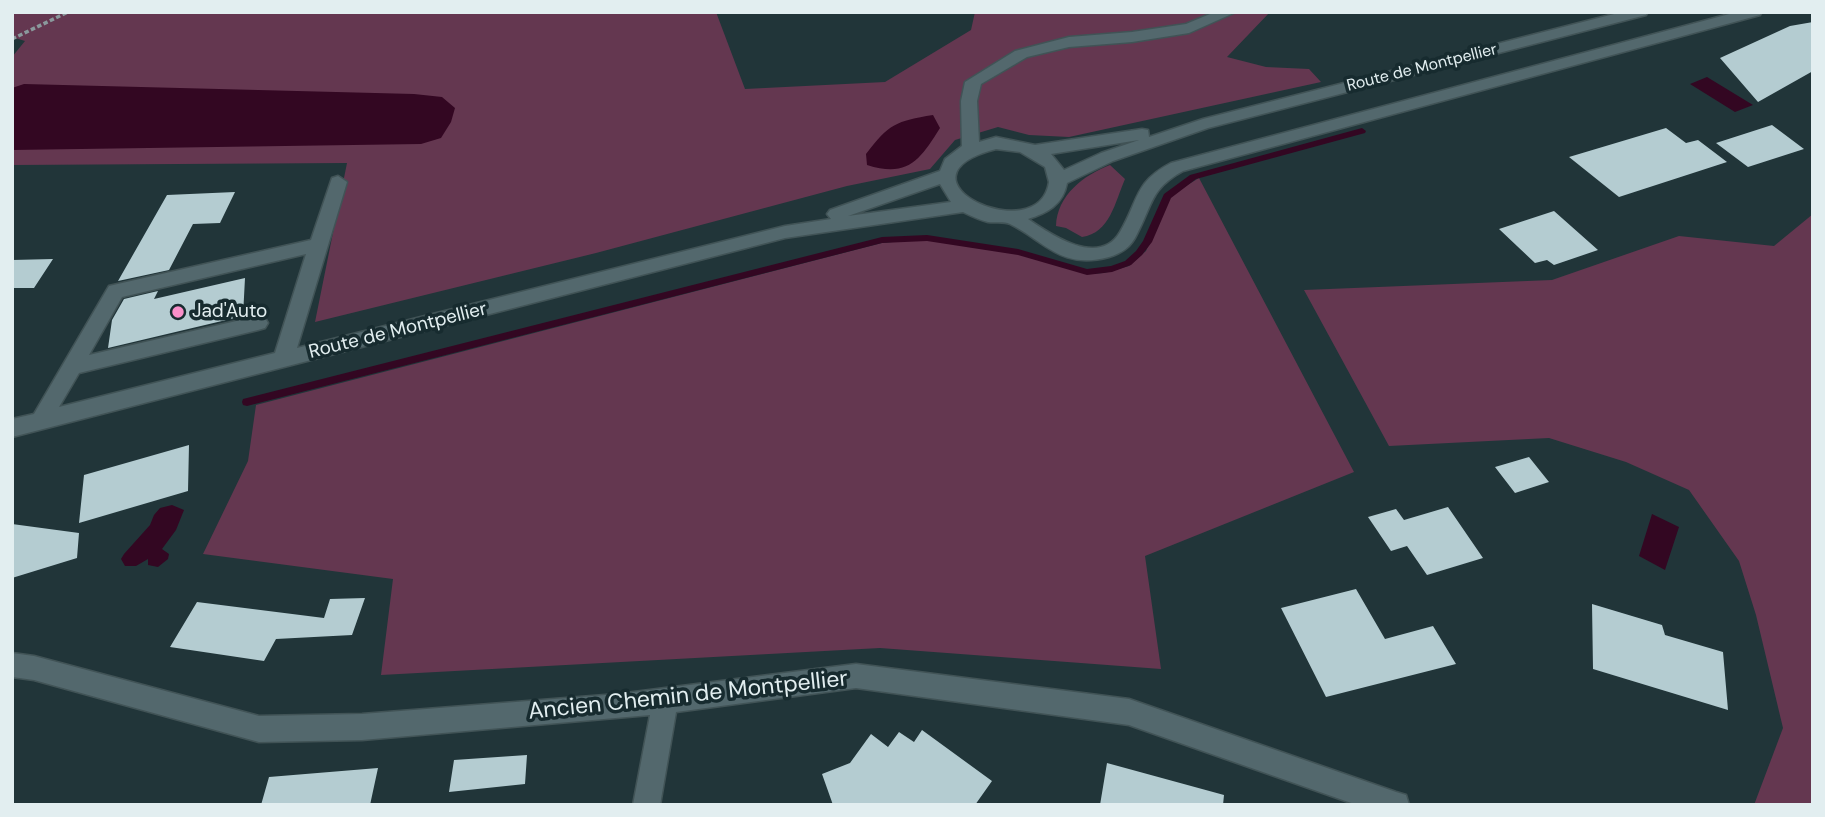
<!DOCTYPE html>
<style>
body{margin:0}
#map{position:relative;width:1825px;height:817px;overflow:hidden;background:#213539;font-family:"DM Sans",sans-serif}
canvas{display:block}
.frame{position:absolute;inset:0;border:14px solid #e2eef0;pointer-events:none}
</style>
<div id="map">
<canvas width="1825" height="817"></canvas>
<div class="frame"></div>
</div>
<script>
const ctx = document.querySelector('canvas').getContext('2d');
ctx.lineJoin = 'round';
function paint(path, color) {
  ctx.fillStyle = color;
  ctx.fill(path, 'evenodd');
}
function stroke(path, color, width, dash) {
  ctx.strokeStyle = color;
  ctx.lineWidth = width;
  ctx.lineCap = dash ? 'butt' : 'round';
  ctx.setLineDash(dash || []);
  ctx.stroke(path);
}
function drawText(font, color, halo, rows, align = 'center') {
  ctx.font = font + ' "DM Sans",sans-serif';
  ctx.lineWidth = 7;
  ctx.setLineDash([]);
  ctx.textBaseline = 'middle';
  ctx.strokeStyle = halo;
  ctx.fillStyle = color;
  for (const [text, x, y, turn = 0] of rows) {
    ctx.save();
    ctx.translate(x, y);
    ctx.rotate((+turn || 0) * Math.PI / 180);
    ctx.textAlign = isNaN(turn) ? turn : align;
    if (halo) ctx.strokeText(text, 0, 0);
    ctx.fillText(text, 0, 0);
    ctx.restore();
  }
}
paint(new Path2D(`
 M12 12H716L745 89 885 82 971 30 975 12H1270L1227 57 1266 67 1309 69 1321 82 1069 137 1029 135 998 127 955 140 930 169 847 186 596 253 315 322 347 163 12 165V57L25 41 12 37Z
 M1110 165 1125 179C1115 202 1110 233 1082 237L1066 228 1056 226C1057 195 1084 175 1110 165Z
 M1199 178 1354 472 1145 556 1161 669 880 648 381 675 393 579 203 554 248 461 256 405 882 243 924 239 1027 255 1087 274 1104 273 1129 266 1146 251 1171 195Z
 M1813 214V805H1754L1783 728 1756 615 1739 561 1689 490 1626 462 1549 438 1389 446 1304 290 1552 280 1679 236 1774 246Z`), '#643750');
paint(new Path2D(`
 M1707 77 1753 105 1735 112 1690 84Z
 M24 84 414 94 442 97 455 108 451 122 441 138 421 144 12 150V88Z
 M933 115 940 128C920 160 908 178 867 165L866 154C889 124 896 121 933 115Z
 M172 505 184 510 176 530 162 549 169 554 168 559 158 567 148 565V559L136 566H125L121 559 124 554 150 525 154 515 160 508Z
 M1652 514 1679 527 1665 570 1639 556Z`), '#330722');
paint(new Path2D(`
 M1362 128 1366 131 1365 133 1196 179 1171 198 1152 242 1142 255 1131 265 1112 272 1087 275 1018 255 927 241 882 243 247 406 243 405 242 402 243 399 247 398 882 237 927 235 1018 249 1087 269 1111 266 1125 261 1136 251 1143 241 1164 194 1190 175Z`), '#330722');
paint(new Path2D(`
 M1813 22V71L1758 102 1720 58 1790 26Z
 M1772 125 1804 149 1748 167 1716 143Z
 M1666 128 1686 143 1698 140 1727 162 1619 197 1569 157Z
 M235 192 220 223 193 224 169 270 118 281 167 195Z
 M1554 211 1598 250 1554 265 1547 260 1535 263 1499 229Z
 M53 259 34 288H12V260Z
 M245 278 243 316 108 348 112 320 124 299 158 291 154 299Z
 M189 445 188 491 79 523 84 475Z
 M1529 457 1549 482 1515 493 1495 467Z
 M1448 507 1483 558 1427 575 1407 546 1391 551 1368 517 1396 509 1404 520Z
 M12 524 79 533 77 558 12 578Z
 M1356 589 1385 639 1433 626 1456 664 1326 697 1281 608Z
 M365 598 352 635 276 639 264 661 170 647 197 602 324 618 330 599Z
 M1592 604 1662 625 1665 635 1723 652 1728 710 1593 669Z
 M922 730 992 781 975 805H833L822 774 850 763 871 734 888 747 899 732 914 742Z
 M527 755 525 784 449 792 454 760Z
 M1107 763 1224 795 1223 805H1100Z
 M378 768 370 805H261L269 777Z`), '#b4ccd1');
const minor = new Path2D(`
 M1215 12H1236L1189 33 1132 42 1069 47 1027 57 981 84 977 101 979 142 996 137 1035 145 1142 129 1148 130 1149 137 1203 119 1622 12H1648L1646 15 1208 128 1113 161 1067 183C1063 205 1047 213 1028 219 1050 234 1099 268 1120 232 1139 200 1134 182 1171 163L1737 12H1762L1760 15 1183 171C1150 189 1153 204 1137 234 1131 247 1122 253 1109 257 1061 270 1046 242 1010 224 1004 221 995 223 988 222 980 220 971 216 963 212L785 238 12 437V419L34 414 109 286 311 240 332 178 338 176 347 182 297 348 785 226 831 219 827 214 830 210 940 171 945 159 962 146 961 101 965 82 1015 51 1069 37 1132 32 1186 24ZM1139 140 1101 153 1064 170 1051 154ZM996 149 1020 152 1045 167 1049 182C1039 251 884 178 996 149ZM940 184 951 202 848 216ZM306 254 275 353 59 407 79 373 258 330 265 328 268 323 265 318 258 316 89 355 122 297Z
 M12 653 34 656 259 716 362 714 618 694 856 664 1129 699 1396 792 1406 795 1409 805H1357L1129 725 856 688 676 712 660 805H633L650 715 362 740 259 742 34 680 12 677Z`);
stroke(minor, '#415356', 3);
stroke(new Path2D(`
 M12 39 68 12`), '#8a999c', 3.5, [4.5, 2.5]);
paint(minor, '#53686d');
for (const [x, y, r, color] of [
 [178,312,7,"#f98fc9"]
]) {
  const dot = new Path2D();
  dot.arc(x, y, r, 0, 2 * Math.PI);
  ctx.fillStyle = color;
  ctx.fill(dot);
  stroke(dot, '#172b2f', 2.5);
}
drawText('16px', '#e2eef0', '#172b2f', [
 ["Route de Montpellier",1422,68,-14]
]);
drawText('19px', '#e2eef0', '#172b2f', [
 ["Jad'Auto",192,312]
], 'left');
drawText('19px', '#e2eef0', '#172b2f', [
 ["Route de Montpellier",398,331,-14]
]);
drawText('23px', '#e2eef0', '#172b2f', [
 ["Ancien Chemin de Montpellier",688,696,-6]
]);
</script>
